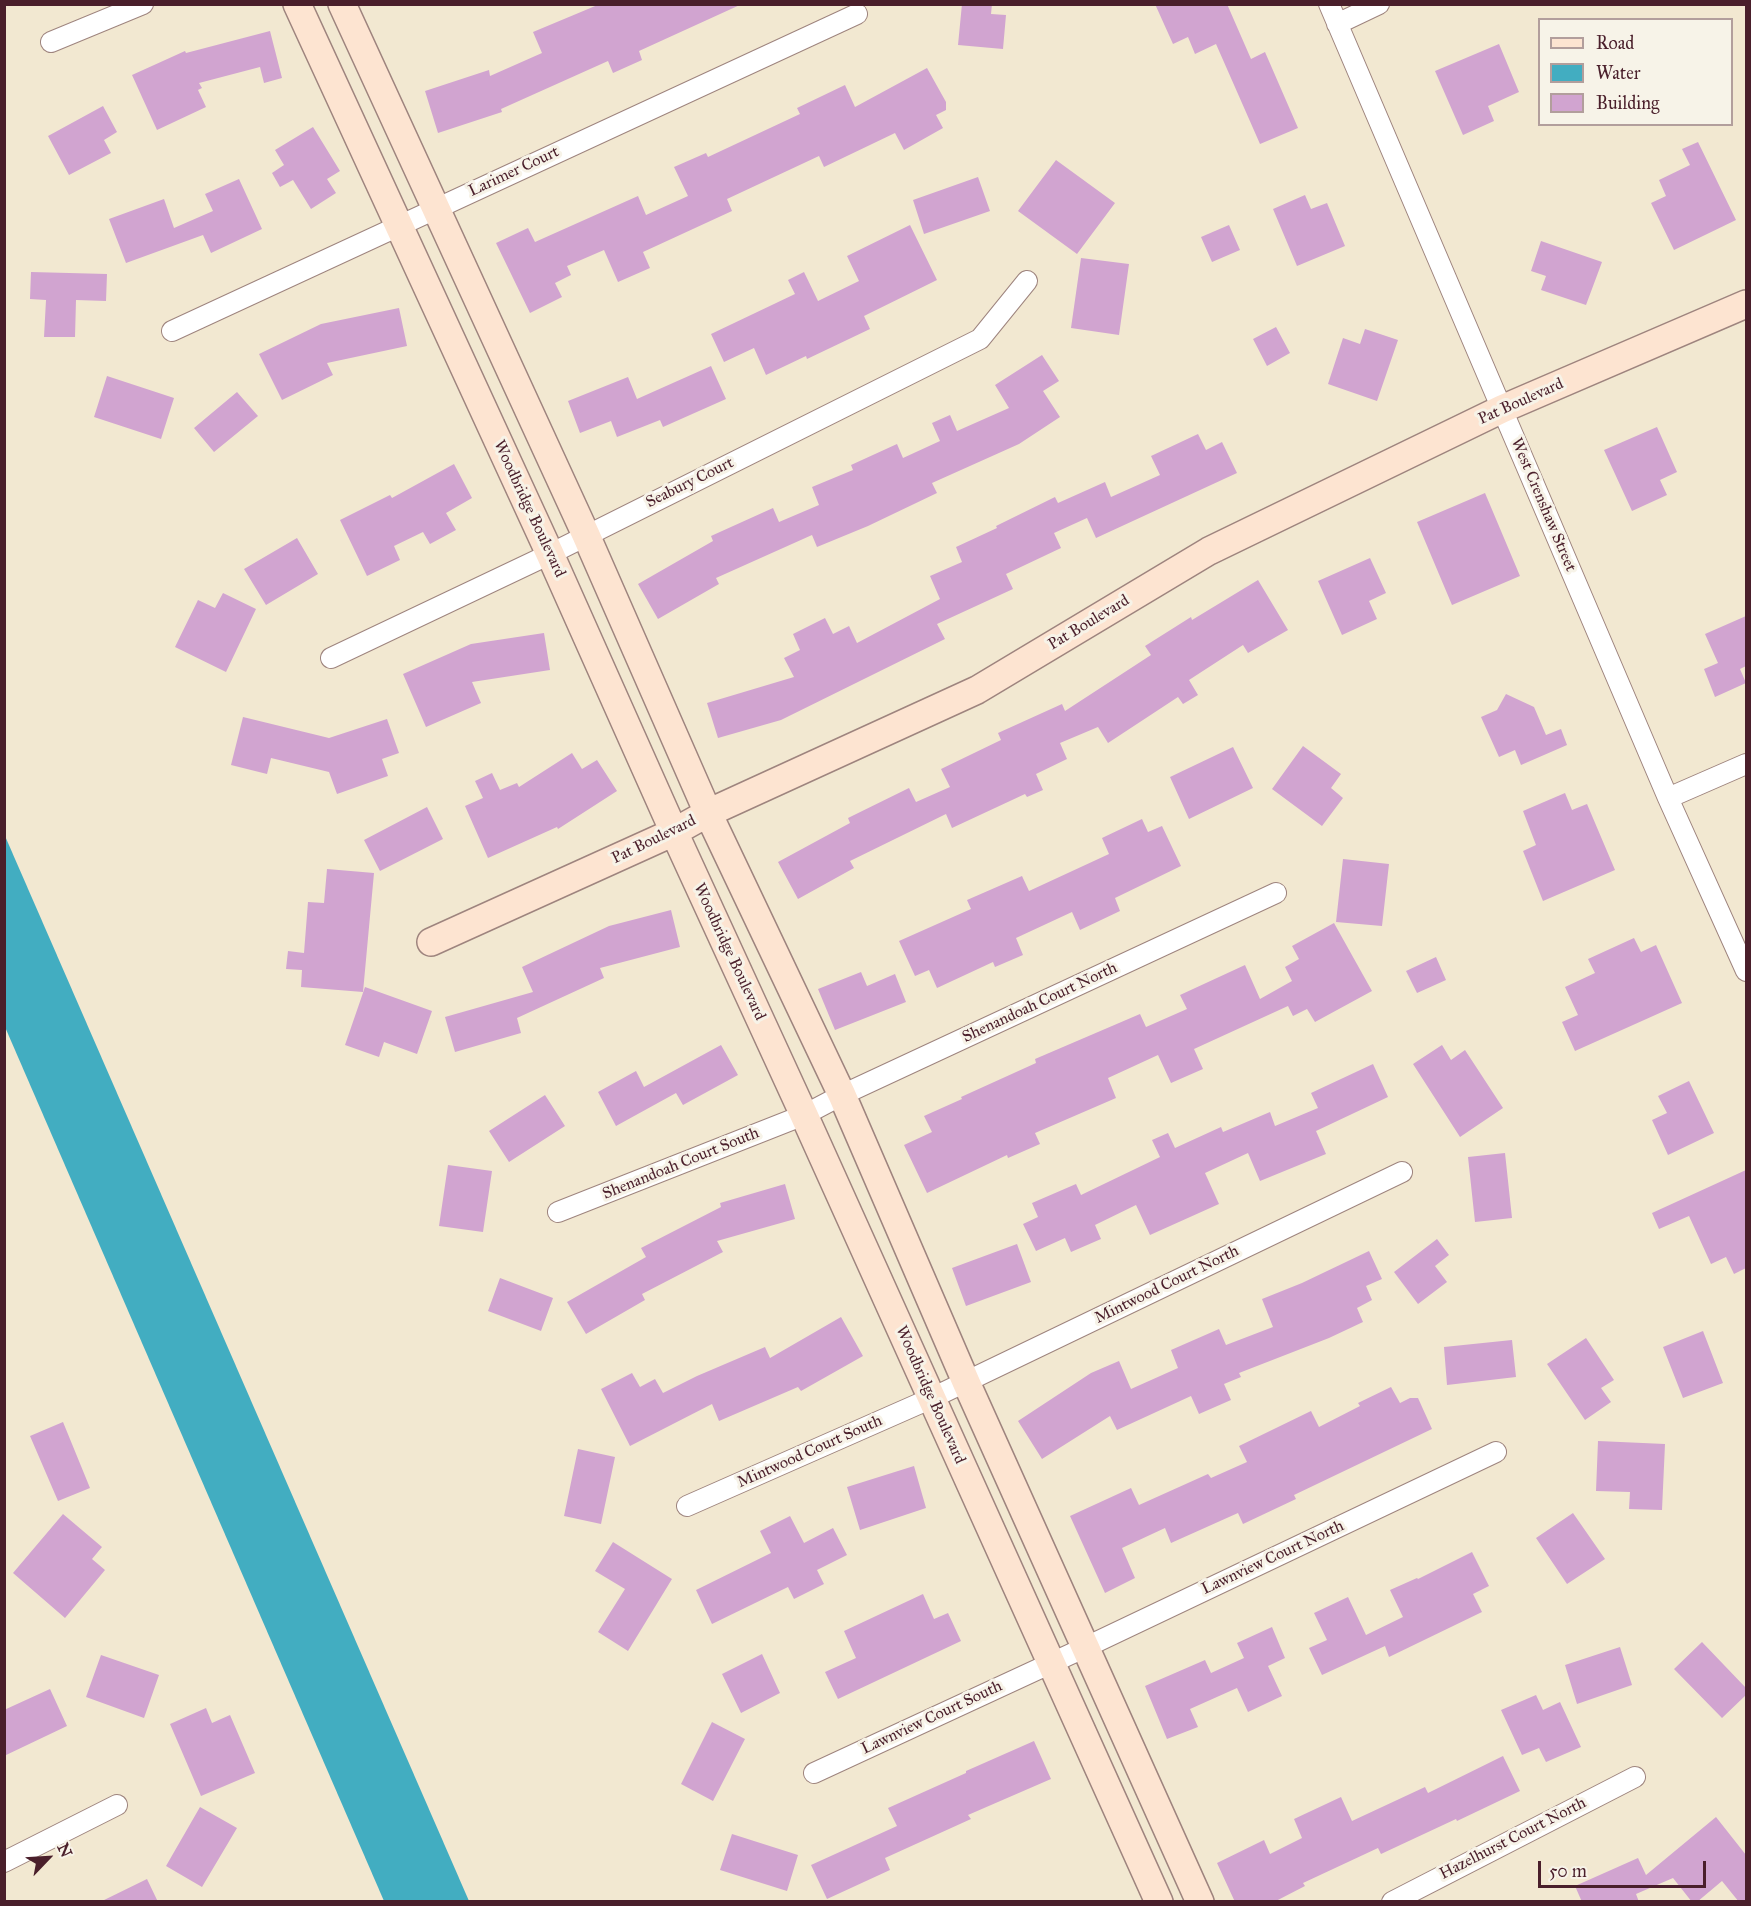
<!DOCTYPE html>
<style>
body{margin:0}
#map{position:relative;width:1751px;height:1906px;overflow:hidden;background:#f2e8d1;font-family:"IM FELL Great Primer",serif}
canvas{display:block}
.frame{position:absolute;inset:0;border:6px solid #4a1f2b;pointer-events:none}
.legend{position:absolute;left:1538px;top:18px;width:195px;height:108px;box-sizing:border-box;background:#f7f3e8;border:2px solid #b29e9c;margin:0;padding:8px 10px;list-style:none;font-size:18px;color:#4a1f2b}
.legend li{display:flex;align-items:center;gap:12px;height:30px}
.legend b{width:30px;border:2px solid #b29e9c}
.north{position:absolute;left:18px;top:1828px;width:60px;height:60px;-webkit-text-stroke:4px #f7f3e8;paint-order:stroke;rotate:65deg;font-size:16px;font-weight:700;line-height:24px;text-align:center;color:#4a1f2b}
.north::after{content:'';display:block;margin:auto;width:21px;height:27px;background:#4a1f2b;clip-path:polygon(50% 0,100% 100%,50% 72%,0 100%)}
.scale{position:absolute;left:1538px;top:1861px;width:168px;height:27px;box-sizing:border-box;border:3px solid #4a1f2b;border-top:0;padding-left:8px;font-size:18px;line-height:21px;white-space:nowrap;color:#4a1f2b;-webkit-text-stroke:4px #f7f3e8;paint-order:stroke}
</style>
<div id="map">
<canvas width="1751" height="1906"></canvas>
<div class="frame"></div>
<ul class="legend">
<li><b style="height:8px;background:#fde4d1"></b>Road</li>
<li><b style="height:16px;background:#42adc1"></b>Water</li>
<li><b style="height:16px;background:#d1a4d0"></b>Building</li>
</ul>
<div class="north">N</div>
<div class="scale">50 m</div>
</div>
<script>
const ctx = document.querySelector('canvas').getContext('2d');
ctx.lineJoin = 'round';
function paint(path, color) {
  ctx.fillStyle = color;
  ctx.fill(path, 'evenodd');
}
function stroke(path, color, width, dash) {
  ctx.strokeStyle = color;
  ctx.lineWidth = width;
  ctx.lineCap = dash ? 'butt' : 'round';
  ctx.setLineDash(dash || []);
  ctx.stroke(path);
}
function drawText(font, color, halo, rows, align = 'center') {
  ctx.font = font + ' "IM FELL Great Primer",serif';
  ctx.lineWidth = 6;
  ctx.setLineDash([]);
  ctx.textBaseline = 'middle';
  ctx.strokeStyle = halo;
  ctx.fillStyle = color;
  for (const [text, x, y, turn = 0] of rows) {
    ctx.save();
    ctx.translate(x, y);
    ctx.rotate((+turn || 0) * Math.PI / 180);
    ctx.textAlign = isNaN(turn) ? turn : align;
    if (halo) ctx.strokeText(text, 0, 0);
    ctx.fillText(text, 0, 0);
    ctx.restore();
  }
}
paint(new Path2D(`
 M4 836H5L469 1901H384L5 1027Z`), '#42adc1');
paint(new Path2D(`
 M600 4H742L639 51 642 60 613 73 608 61 501 109 502 112 438 133 425 91 489 70 490 76 542 53 533 32Z
 M962 4H992L991 14 1006 15 1003 49 958 45Z
 M1155 4H1227L1251 59 1265 52 1298 128 1260 144 1216 44 1195 54 1188 37 1173 44Z
 M270 31 282 78 264 83 260 67 199 83 202 88 198 90 206 107 157 130 132 75 185 51 186 53Z
 M1499 44 1519 92 1488 106 1494 121 1463 135 1435 71Z
 M927 68 946 102V110L936 115 943 128 904 150 895 133 824 167 819 156 727 199 732 211 643 252 650 268 618 282 604 250 567 266 571 275 555 283 562 297 530 313 496 243 528 228 535 242 638 196 646 215 688 196 674 167 706 153 708 157 800 114 797 108 845 85 855 107Z
 M103 106 117 132 104 140 111 153 69 175 48 136Z
 M313 127 340 171 327 179 336 193 311 209 293 180 280 187 272 173 284 165 275 150Z
 M1698 142 1736 220 1674 250 1651 203 1666 196 1659 180 1690 165 1682 149Z
 M1056 160 1115 203 1077 254 1018 211Z
 M978 177 990 211 924 234 913 200Z
 M239 179 262 229 211 253 203 235 126 263 109 219 164 199 174 228 213 211 205 194Z
 M1305 195 1311 209 1327 203 1345 246 1297 266 1273 209Z
 M910 225 937 280 864 316 870 329 807 359 806 356 766 375 754 348 724 362 711 334 795 294 788 280 804 272 818 301 859 281 847 256Z
 M1229 225 1240 250 1212 262 1201 237Z
 M1541 241 1602 262 1586 305 1541 290 1546 276 1531 271Z
 M1081 258 1129 264 1119 335 1071 328Z
 M31 272 107 274 106 301 76 300 75 337H44L46 300 30 299Z
 M399 308 407 346 327 363 333 375 282 400 259 354 321 324Z
 M1276 327 1290 353 1267 366 1253 339Z
 M1365 329 1398 340 1377 401 1328 384 1343 338 1360 344Z
 M1042 355 1059 381 1043 391 1060 417 1019 444 932 483 937 493 868 526 817 547 812 535 716 578 719 584 658 619 638 584 713 541 711 536 773 508 779 522 819 505 812 487 853 470 851 465 897 444 903 458 940 441 932 423 950 415 957 431 1009 408 995 385Z
 M711 366 726 399 663 427 660 420 617 437 611 421 580 433 568 401 628 377 637 399Z
 M107 376 174 398 161 439 94 417Z
 M237 392 258 416 214 452 194 428Z
 M1657 427 1677 472 1660 480 1667 495 1632 511 1604 450Z
 M1198 434 1206 450 1222 442 1237 473 1096 538 1087 518 1054 533 1061 548 1006 574 1013 589 937 624 945 639 781 720 718 738 707 703 794 677 784 658 800 650 793 634 825 618 833 634 849 626 857 643 940 599 930 576 962 562 956 547 997 528 996 526 1055 497 1058 503 1105 482 1111 497 1160 475 1151 456Z
 M454 464 472 498 446 513 456 530 430 544 423 532 394 546 400 560 367 576 340 520 390 495 392 498Z
 M1485 493 1520 576 1452 605 1417 522Z
 M297 538 318 574 266 605 244 569Z
 M1370 558 1386 593 1369 601 1377 619 1342 635 1318 581Z
 M1258 580 1288 630 1248 653 1243 645 1189 680 1198 695 1183 704 1178 697 1108 743 1098 727 1060 743 1067 759 1036 774 1043 790 1027 797 1025 794 952 828 946 814 850 861 854 868 798 899 778 862 850 823 848 818 909 788 916 802 950 787 941 769 1001 740 998 733 1062 704 1065 711 1151 655 1145 646 1191 617 1192 620Z
 M223 593 256 609 226 672 175 647 198 600 215 608Z
 M1746 616V666L1740 669 1746 683 1715 697 1704 669 1718 663 1705 634Z
 M544 633 550 670 472 682 481 703 426 727 403 674 471 644Z
 M1506 694 1534 707 1546 735 1561 729 1567 745 1521 765 1515 750 1499 757 1481 717 1497 710Z
 M243 717 329 738 387 719 399 753 382 759 388 776 337 794 329 772 271 758 267 774 231 765Z
 M1303 746 1341 774 1331 788 1343 798 1322 826 1272 789Z
 M1233 747 1253 788 1189 819 1170 777Z
 M572 753 582 769 597 760 617 791 558 829 557 827 488 858 465 806 483 798 475 781 492 773 500 790 517 783 519 787Z
 M1565 793 1572 810 1587 804 1615 870 1543 901 1523 851 1536 845 1523 811Z
 M427 807 443 839 380 871 364 840Z
 M1142 819 1148 832 1162 826 1181 866 1115 898 1120 911 1080 930 1072 912 1016 938 1023 955 995 967 993 962 937 988 929 970 915 976 899 941 971 909 967 900 1022 876 1029 891 1109 854 1102 838Z
 M1343 859 1389 864 1382 926 1336 922Z
 M327 869 374 873 363 992 301 987 302 970 286 969 288 951 304 953 308 902 324 903Z
 M671 910 680 947 600 968 604 978 517 1018 521 1033 455 1052 445 1017 533 992 522 967 609 926Z
 M1334 923 1372 991 1315 1022 1307 1009 1293 1016 1288 1006 1194 1049 1203 1069 1171 1083 1158 1055 1108 1078 1116 1098 1035 1133 1040 1144 1008 1158 1007 1155 927 1193 904 1145 932 1132 924 1116 962 1099 961 1097 1036 1063 1035 1059 1140 1014 1146 1027 1187 1009 1180 995 1245 965 1260 999 1292 981 1285 967 1299 959 1292 946Z
 M1634 938 1641 952 1656 945 1682 1003 1575 1051 1562 1022 1578 1015 1565 987 1595 973 1588 959Z
 M1436 957 1446 980 1417 993 1406 971Z
 M861 972 867 986 895 974 906 1002 835 1030 818 989Z
 M365 987 432 1011 417 1054 384 1042 379 1057 345 1045Z
 M721 1045 738 1075 683 1105 676 1093 616 1126 598 1092 636 1071 644 1087Z
 M1442 1045 1451 1060 1465 1050 1503 1108 1460 1137 1413 1064Z
 M1373 1064 1388 1097 1316 1131 1326 1154 1260 1181 1248 1153 1205 1173 1219 1204 1150 1235 1136 1205 1095 1225 1101 1239 1071 1252 1065 1238 1036 1251 1023 1224 1038 1217 1032 1203 1076 1184 1081 1195 1160 1157 1152 1140 1168 1133 1175 1148 1221 1127 1223 1132 1270 1112 1275 1126 1318 1108 1311 1093Z
 M1689 1081 1714 1133 1668 1155 1652 1120 1667 1113 1658 1096Z
 M545 1095 565 1126 509 1162 489 1131Z
 M1505 1153 1512 1218 1475 1222 1468 1157Z
 M448 1165 492 1171 483 1232 439 1226Z
 M1746 1170V1268L1734 1274 1726 1257 1711 1264 1689 1216 1659 1229 1652 1213Z
 M785 1184 795 1219 717 1241 723 1252 642 1294 645 1300 586 1334 567 1302 646 1257 641 1248 721 1207 720 1203Z
 M1437 1239 1449 1255 1435 1266 1447 1282 1418 1304 1394 1272Z
 M1017 1244 1031 1282 966 1306 952 1268Z
 M1369 1251 1382 1279 1366 1286 1372 1300 1357 1308 1363 1322 1329 1338 1239 1373 1241 1377 1224 1384 1231 1400 1199 1414 1191 1396 1117 1430 1110 1416 1042 1459 1018 1421 1091 1373 1119 1361 1131 1389 1178 1368 1171 1350 1219 1329 1226 1345 1273 1327 1262 1299 1302 1283Z
 M500 1278 553 1298 541 1331 488 1311Z
 M841 1317 863 1356 801 1391 798 1387 719 1421 712 1404 630 1446 601 1389 632 1373 640 1387 655 1379 663 1393 697 1376 765 1347 770 1358Z
 M1703 1331 1723 1383 1683 1398 1663 1347Z
 M1586 1338 1614 1380 1601 1388 1611 1402 1585 1420 1547 1364Z
 M1512 1340 1516 1377 1447 1385 1444 1347Z
 M1391 1387 1400 1403 1410 1398H1418L1432 1429 1294 1495 1296 1499 1243 1524 1238 1513 1171 1543 1165 1528 1122 1548 1135 1578 1105 1593 1070 1516 1131 1488 1139 1505 1208 1474 1211 1478 1247 1462 1239 1446 1311 1411 1319 1427 1360 1406 1358 1403Z
 M63 1422 90 1488 58 1501 30 1436Z
 M1598 1441 1665 1444 1662 1510 1629 1509 1630 1492 1596 1491Z
 M578 1449 615 1457 601 1524 564 1516Z
 M914 1466 926 1508 860 1530 847 1487Z
 M1573 1513 1605 1559 1567 1584 1536 1538Z
 M63 1514 102 1547 92 1559 105 1570 65 1618 13 1573Z
 M790 1516 804 1543 833 1528 847 1555 817 1570 824 1584 794 1599 788 1587 712 1624 696 1590 771 1553 760 1531Z
 M613 1542 672 1579 628 1651 598 1632 625 1589 595 1571Z
 M1472 1552 1489 1586 1473 1594 1482 1612 1389 1657 1385 1646 1322 1675 1309 1648 1327 1640 1314 1613 1348 1597 1366 1635 1403 1617 1390 1590 1417 1578 1418 1579Z
 M923 1594 934 1619 948 1613 961 1641 838 1699 825 1672 856 1658 844 1631Z
 M1272 1627 1285 1658 1268 1666 1282 1696 1248 1712 1237 1688 1190 1709 1198 1727 1167 1739 1145 1686 1205 1660 1211 1673 1244 1658 1237 1643Z
 M1702 1642 1746 1688V1695L1722 1718 1674 1669Z
 M1620 1647 1632 1685 1577 1704 1565 1665Z
 M762 1654 780 1693 741 1713 722 1674Z
 M101 1655 159 1675 144 1718 86 1697Z
 M50 1689 67 1726 4 1756V1710Z
 M1536 1695 1543 1710 1560 1702 1581 1747 1546 1762 1539 1748 1522 1755 1501 1710Z
 M206 1708 212 1723 230 1715 255 1773 201 1796 170 1724Z
 M712 1722 745 1739 713 1801 681 1784Z
 M1034 1741 1051 1779 968 1815 971 1819 885 1858 890 1870 827 1899 811 1865 897 1826 888 1808 966 1773V1771Z
 M1503 1756 1520 1791 1457 1821 1456 1819 1381 1854 1378 1848 1303 1883 1305 1886 1274 1902H1235L1217 1863 1264 1840 1270 1854 1302 1838 1294 1819 1341 1797 1352 1821 1425 1787 1428 1793Z
 M200 1807 237 1828 202 1887 166 1866Z
 M1716 1817 1746 1855V1902H1739L1722 1881 1697 1902H1692L1673 1878 1636 1894 1639 1902H1582L1575 1886 1638 1858 1646 1875Z
 M732 1834 798 1855 787 1891 720 1870Z
 M147 1879 158 1902H100Z`), '#d1a4d0');
const street = new Path2D(`
 M1329 4 1668 798 1746 971
 M1337 24 1379 4
 M51 42 143 4
 M172 331 857 14
 M331 658 550 554 980 339 1027 281
 M1668 798 1746 764
 M558 1212 804 1115 842 1095 1276 893
 M687 1506 932 1398 1402 1172
 M814 1773 1086 1647 1496 1452
 M4 1862 117 1805
 M1392 1902 1635 1777`);
const secondary = new Path2D(`
 M297 4 550 554 674 832 804 1115 1159 1902
 M342 4 586 535 708 813 842 1095 966 1382 1200 1902
 M431 942 674 832 708 813 977 690 1209 551 1502 409 1746 304`);
stroke(street, '#9e847e', 22);
stroke(secondary, '#9e847e', 30);
stroke(street, '#fff', 20);
stroke(secondary, '#fde4d1', 27);
drawText('16px', '#4a1f2b', '#f7f3e8', [
 ["Larimer Court",514,172,-25],
 ["Pat Boulevard",1521,402,-24],
 ["Seabury Court",690,483,-26],
 ["West Crenshaw Street",1543,505,67],
 ["Woodbridge Boulevard",529,509,65],
 ["Pat Boulevard",1089,623,-31],
 ["Pat Boulevard",654,840,-26],
 ["Woodbridge Boulevard",729,952,65],
 ["Shenandoah Court North",1040,1003,-25],
 ["Shenandoah Court South",681,1164,-22],
 ["Mintwood Court North",1167,1285,-26],
 ["Woodbridge Boulevard",930,1395,66],
 ["Mintwood Court South",810,1452,-24],
 ["Lawnview Court North",1273,1558,-25],
 ["Lawnview Court South",932,1718,-25],
 ["Hazelhurst Court North",1513,1839,-27]
]);
</script>
